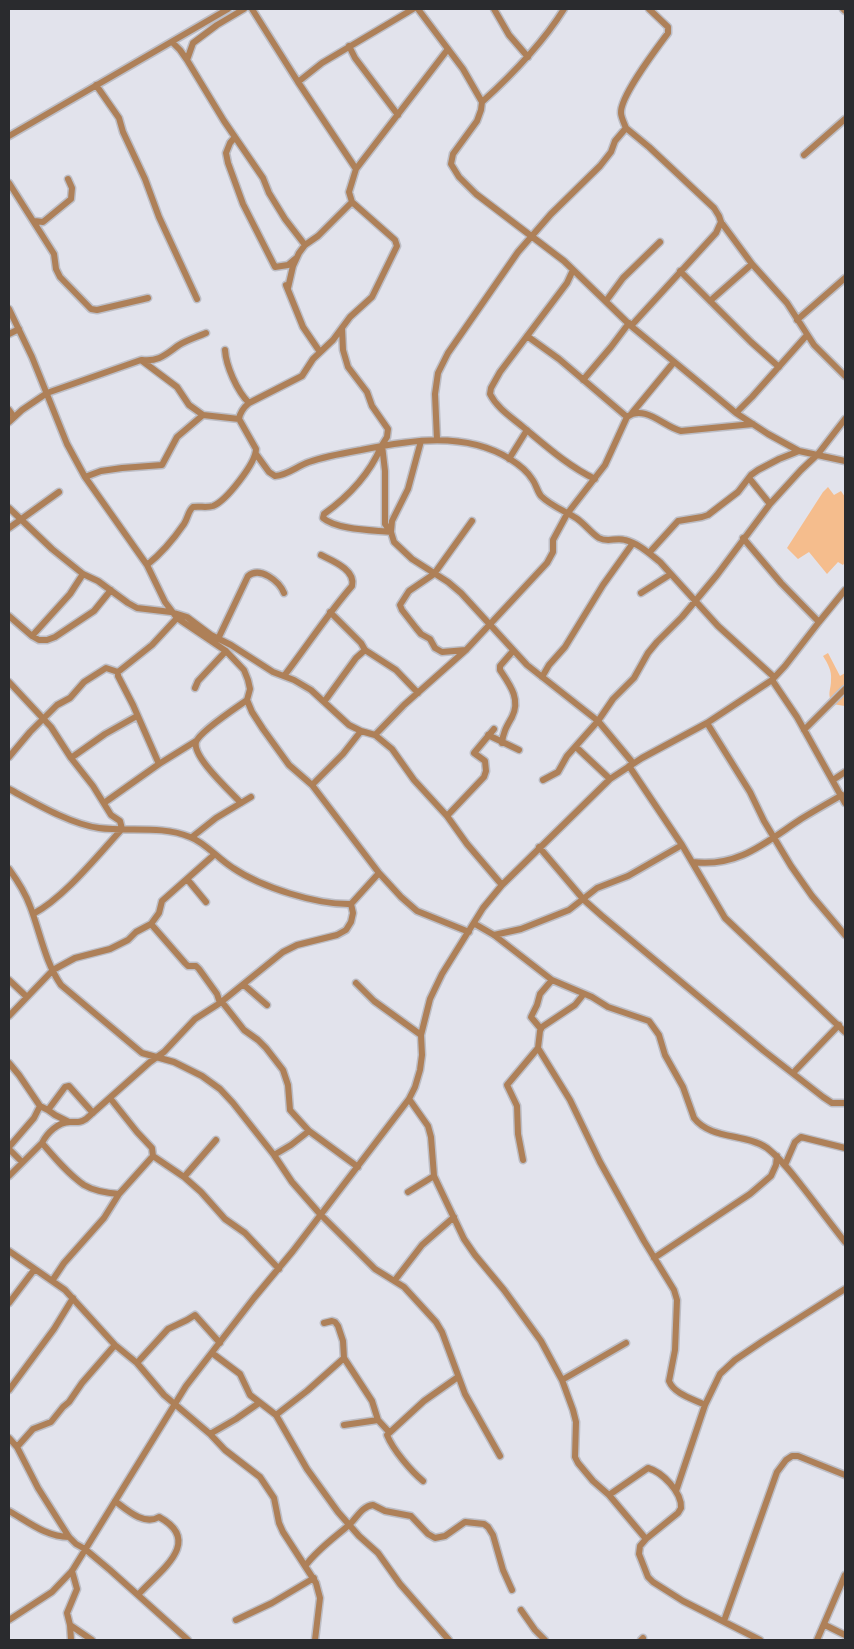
<!DOCTYPE html>
<style>
body{margin:0}
#map{position:relative;width:854px;height:1649px;overflow:hidden;background:#e2e3ec;font-family:Roboto,sans-serif}
canvas{display:block}
.frame{position:absolute;inset:0;border:10px solid #2a2b2e;pointer-events:none}
</style>
<div id="map">
<canvas width="854" height="1649"></canvas>
<div class="frame"></div>
</div>
<script>
const ctx = document.querySelector('canvas').getContext('2d');
ctx.lineJoin = 'round';
function paint(path, color) {
  ctx.fillStyle = color;
  ctx.fill(path, 'evenodd');
}
function stroke(path, color, width, dash) {
  ctx.strokeStyle = color;
  ctx.lineWidth = width;
  ctx.lineCap = dash ? 'butt' : 'round';
  ctx.setLineDash(dash || []);
  ctx.stroke(path);
}
paint(new Path2D(`
 M828 487 834 495 841 491 845 497V562L843 565 838 562 827 574 809 552 798 559 787 548 823 492Z
 M828 653 840 676 845 673V706L832 704C827 692 831 691 831 680 832 671 828 664 823 656Z`), '#f5bd8d');
const minor = new Path2D(`
 M244 9 217 25 193 43 187 60 224 121 263 178 269 193 285 219 305 245
 M252 9 298 82 322 63 413 9
 M418 9 463 69 482 102 481 110 477 121 453 154 451 164 459 177 476 194 564 261 631 326 736 413 768 434 799 451 845 461
 M494 9 509 35 528 57
 M843 9 845 11
 M172 42 180 50 187 60
 M349 46 355 58 398 115
 M298 82 356 169
 M96 85 119 118 123 132 145 179 159 217 197 299
 M482 102C513 74 542 44 564 9
 M626 128 649 147 714 208 719 216 721 222 752 264 787 303 814 345 845 376
 M9 136 228 9
 M235 137 230 143 226 153 228 163 243 204 275 267 288 265 295 259
 M804 155 845 119
 M9 183 54 254 56 269 60 277 91 309 97 310 148 298
 M34 221 43 222 71 199 72 188 68 179
 M573 270 567 283 500 372 491 388 490 394C497 408 511 417 523 427 546 446 568 466 595 479
 M680 271 751 342 779 367
 M286 285 303 327 320 352
 M288 288 293 266 299 253 305 245 318 236 352 202
 M606 301 623 278 660 242
 M710 301 752 264
 M9 309 32 357 67 444 85 477 147 565 165 602 177 618 226 651 244 670 248 680 250 689 247 700 252 712 263 729 289 765 312 785 379 873 401 897 417 911 469 932
 M797 320 845 278
 M631 326 716 233 721 222
 M342 328 343 350 348 367 367 392 372 406 388 429 387 437 382 445 385 471V524L391 532
 M9 334 19 329
 M527 336 559 359 627 417
 M225 350C226 366 237 391 249 403
 M142 360C159 362 166 354 179 345 187 340 197 337 206 333
 M583 380 611 347 629 323
 M9 410 14 417
 M632 413 674 362
 M736 413 752 397 807 335
 M9 422 22 410 47 393 141 360 177 387 189 405 203 415 239 419
 M437 439 435 394 438 373 448 353 518 252 551 214 600 166 611 152 615 141 626 128C624 123 621 117 621 113 620 96 657 48 668 33V27L649 9
 M421 441 408 489 392 521 391 532 394 542 412 559 448 582 461 593 527 665 598 721 633 763
 M381 447C369 475 349 496 324 514L323 518C337 530 373 530 391 532
 M256 454 269 472 275 476C288 475 297 466 309 462 326 456 344 453 361 450 410 440 465 431 510 459 518 464 527 471 532 479 536 484 537 491 541 496 551 506 565 511 576 518 585 524 591 533 599 538 608 543 616 537 625 540 638 543 650 554 660 562L718 626 774 677
 M509 459 527 430
 M85 477 101 471 122 468 162 465 177 437 203 415
 M749 478 770 504
 M9 508 52 549 83 574 98 581 128 603 137 608 171 612 187 617 211 635 231 645 273 672 294 680 311 690 349 725 361 731 375 735 392 749 414 780 447 816 467 844 502 885
 M9 528 59 492
 M743 538 781 583 819 622
 M649 553 678 521 702 517 708 515 738 492 751 475 758 470 779 459 799 451
 M147 565C162 553 173 540 184 524 188 518 188 511 193 507 200 506 207 508 213 506 226 501 256 463 256 449L239 419C240 412 243 408 249 403L302 376 313 359 333 340 350 317 372 297 397 246 395 240 352 202 349 192 356 169 448 49
 M641 593 671 574
 M330 612 361 643 365 650
 M9 616 32 636 39 640H47L55 637 94 611 111 590
 M32 636 70 594 83 574
 M218 639 248 576C260 566 279 581 284 593
 M466 650 442 652 435 648 430 639 421 634 416 628 402 610 400 605 409 591 434 574 472 521
 M284 676C307 646 327 615 352 586 356 570 333 561 321 555
 M542 677 549 665 565 647 603 585 633 543
 M772 680 797 717 845 803
 M9 682 51 727 71 758 93 786 111 815 120 821 122 829C98 855 64 898 33 914
 M195 688 198 681 226 651
 M324 702 356 658 365 650 396 670 418 693
 M707 723 750 792 764 821 791 866 812 896 845 935
 M804 730 845 689
 M375 735 404 705 466 650 547 563 553 552V540L567 514 605 465 627 417C645 404 664 427 681 431L753 424
 M488 735 519 750
 M502 743C503 732 507 726 512 717 521 699 510 685 500 670V666L513 651
 M576 747 610 779
 M9 757 30 732 57 705 70 698 84 682 106 668 118 672
 M71 758 105 734 137 716
 M159 764 133 705 118 676V672L152 645 177 618
 M629 766 682 845 725 918 845 1032
 M543 780 558 772 567 756 598 721 613 699 634 678 648 653 657 642 682 617 717 575 770 504 801 470 818 454 845 419
 M833 780 845 772
 M312 785 343 754 361 731
 M9 789C35 803 70 824 99 828 129 832 161 825 190 837 206 843 218 859 233 868 261 887 317 905 351 904L379 873
 M104 803 159 764 196 741
 M241 803C231 792 192 757 196 742 199 732 237 707 247 700
 M447 816 484 777 486 771 485 761 474 753 494 729
 M192 837 216 818 251 797
 M539 847 584 900 602 916 764 1051 823 1097 832 1103H845
 M692 862C738 868 766 842 801 819 814 811 828 803 842 795
 M9 869C17 880 25 892 30 906 40 932 45 962 61 985L142 1053 174 1062 202 1076 220 1089 233 1103 274 1155 292 1182 320 1214 375 1269 404 1287 436 1322 442 1332 465 1394 500 1456
 M187 879 206 902
 M475 924 494 935 552 980 592 997 608 1007 649 1021 659 1035 665 1055 683 1087 694 1118C711 1140 745 1133 767 1148 780 1158 790 1171 801 1185 816 1204 830 1223 845 1242
 M494 935 521 929 569 910 597 888 628 876 682 845
 M9 980 27 997
 M356 983 374 1001 421 1035
 M244 985 267 1005
 M222 1002 244 1030 258 1040 266 1048 283 1070 288 1085 290 1110 309 1131 358 1167
 M220 1003 283 952 297 945 337 935 346 930 351 922 353 913 351 904
 M9 1016 53 970 75 958 110 949 128 940 136 932 151 924 159 913 162 901 215 854
 M541 1029 531 1017 537 1005 540 994 552 980
 M538 1048 570 1100 600 1162 644 1241 674 1290 677 1300 675 1350 669 1381C674 1394 693 1399 705 1405
 M9 1063 19 1075 40 1106 48 1110 55 1115 69 1122
 M793 1073 839 1025
 M409 1099 428 1126 431 1137 434 1176 464 1239 475 1255 504 1290 541 1341 562 1380 573 1410 576 1422 575 1457 578 1463 593 1481 609 1495 646 1539
 M48 1110 65 1087 69 1086 93 1113
 M216 1140 184 1177 201 1192 225 1219 245 1233 279 1269
 M42 1143C54 1157 68 1174 84 1185 94 1191 107 1193 119 1194L153 1156 152 1148 137 1132 110 1098
 M9 1147 34 1118 40 1106
 M9 1149 22 1162
 M274 1155 291 1145 309 1131
 M153 1156 184 1177
 M523 1160 518 1134 517 1106 507 1085 538 1048 540 1031 542 1027 575 1005 583 995
 M785 1165 795 1142 801 1137 845 1148
 M9 1176 42 1143C47 1133 58 1122 70 1122 77 1122 80 1123 86 1119L150 1062 164 1052 195 1019 220 1003 217 994 199 969 196 966H188L185 963 151 924
 M408 1192 434 1176
 M9 1251 65 1290 115 1345 137 1363 164 1395 210 1434 225 1450 260 1477 274 1498 279 1523 283 1532 316 1583 320 1598 315 1640
 M654 1258 750 1194 771 1176 776 1165 777 1156
 M395 1280 422 1245 454 1217
 M52 1281 64 1263 104 1218 119 1194
 M9 1303 34 1270
 M324 1323 332 1321 335 1322 338 1326 343 1341 344 1358 372 1401 378 1420 389 1432
 M212 1353 240 1374 250 1395 276 1415 307 1469 338 1512 359 1536 378 1553 400 1584 449 1640
 M137 1363 168 1329 187 1320 195 1315 220 1343
 M562 1380 626 1343
 M9 1390 54 1329 73 1298
 M276 1415 307 1391 344 1358
 M344 1425 378 1420
 M210 1434 236 1419 259 1403
 M9 1438 17 1447 38 1488 69 1537 76 1544 85 1549 110 1570 188 1640
 M17 1447 33 1429 51 1422 63 1407 69 1402 82 1383 115 1345
 M423 1481C411 1471 393 1450 387 1435L424 1401 458 1377
 M676 1491 705 1405 720 1374 735 1360 763 1341 845 1289
 M609 1495 648 1468C662 1472 682 1492 681 1508L678 1513 646 1539 640 1546 639 1554 648 1577 653 1582 683 1601 760 1640
 M115 1501C127 1510 144 1526 159 1517 205 1542 158 1572 138 1595
 M9 1511C27 1521 46 1537 69 1537
 M306 1565C318 1549 334 1538 349 1525 356 1519 362 1506 373 1505L385 1511 411 1516 428 1534 435 1538 445 1536 465 1522 484 1524 488 1527 493 1535 503 1570 512 1590
 M521 1610 535 1630 545 1640
 M9 1620 52 1592 72 1571 186 1386 254 1298 293 1251 409 1099 415 1087 420 1070 422 1055 421 1035 430 999 442 974 483 908 502 885 610 779 642 758 707 723 772 680 785 666 819 622 845 590
 M236 1620 272 1603 314 1578
 M724 1621 777 1472 786 1460 792 1456H798L845 1475
 M70 1625 92 1640
 M825 1625 845 1635
 M71 1640 70 1625 67 1613 77 1589 72 1571
 M641 1640 643 1638
 M817 1640 845 1575`);
stroke(minor, '#bdbec6', 9);
stroke(minor, '#ae8058', 6);
</script>
